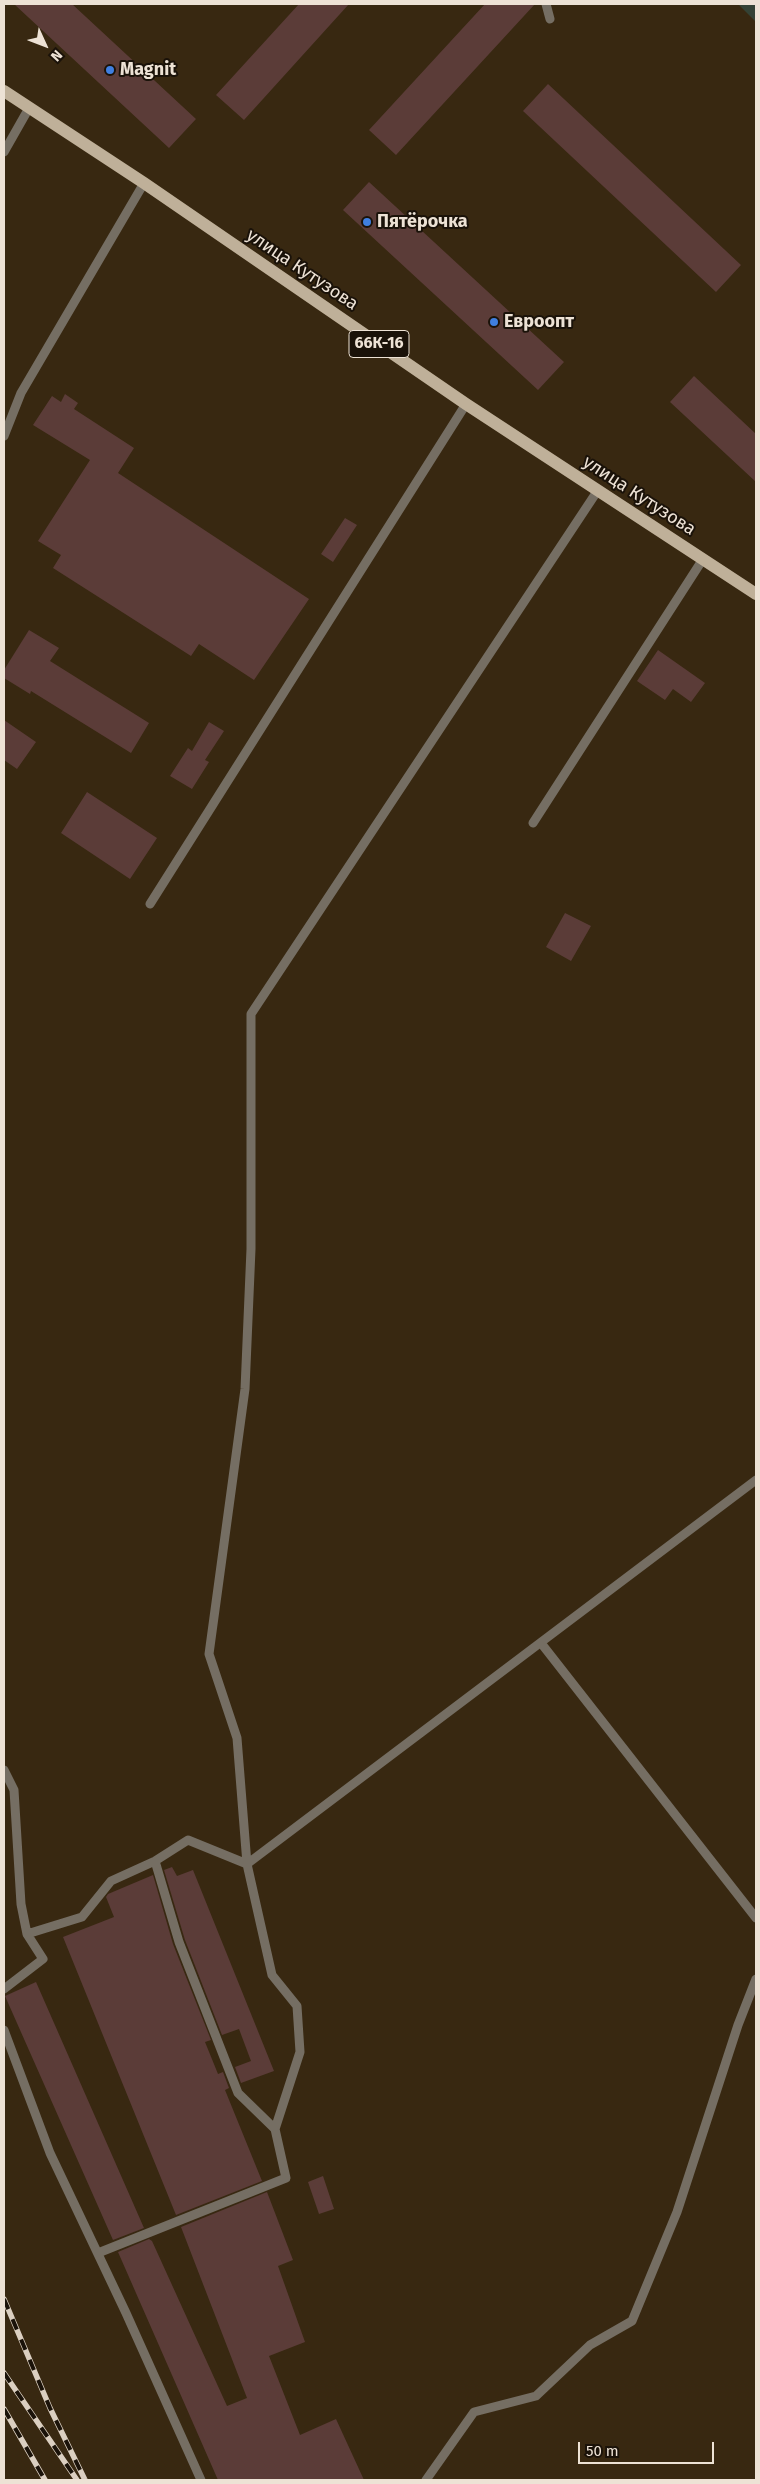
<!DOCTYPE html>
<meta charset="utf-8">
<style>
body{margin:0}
#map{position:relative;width:760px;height:2484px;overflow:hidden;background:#382811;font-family:"Fira Sans",sans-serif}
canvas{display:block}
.frame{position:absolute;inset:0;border:5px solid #ede2d5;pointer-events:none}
.north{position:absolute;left:20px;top:20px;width:50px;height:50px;-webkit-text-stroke:4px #1a1209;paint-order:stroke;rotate:133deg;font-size:14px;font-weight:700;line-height:20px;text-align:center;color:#ede2d5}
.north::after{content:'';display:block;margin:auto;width:18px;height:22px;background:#ede2d5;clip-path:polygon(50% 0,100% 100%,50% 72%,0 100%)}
.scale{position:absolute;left:578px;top:2442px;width:136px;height:22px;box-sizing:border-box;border:2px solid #ede2d5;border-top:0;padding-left:6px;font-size:15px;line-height:18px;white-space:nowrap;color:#ede2d5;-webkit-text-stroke:4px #1a1209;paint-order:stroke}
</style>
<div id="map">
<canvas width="760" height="2484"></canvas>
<div class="frame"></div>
<div class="north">N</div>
<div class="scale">50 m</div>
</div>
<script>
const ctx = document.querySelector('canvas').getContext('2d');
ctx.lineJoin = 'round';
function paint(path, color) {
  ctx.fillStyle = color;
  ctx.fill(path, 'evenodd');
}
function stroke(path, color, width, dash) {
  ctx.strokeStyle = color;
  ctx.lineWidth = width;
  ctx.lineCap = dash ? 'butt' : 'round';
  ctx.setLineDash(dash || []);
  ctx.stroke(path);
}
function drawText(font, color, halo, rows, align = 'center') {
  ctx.font = font + ' "Fira Sans",sans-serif';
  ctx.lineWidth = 4;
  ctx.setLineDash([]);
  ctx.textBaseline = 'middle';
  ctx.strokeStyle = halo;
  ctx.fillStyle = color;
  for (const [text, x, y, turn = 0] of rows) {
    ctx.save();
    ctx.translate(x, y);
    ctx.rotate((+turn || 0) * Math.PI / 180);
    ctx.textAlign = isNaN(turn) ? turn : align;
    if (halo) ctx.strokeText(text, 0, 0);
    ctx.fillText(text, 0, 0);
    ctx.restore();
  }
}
paint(new Path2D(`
 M738 4H756V22Z`), '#344235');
paint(new Path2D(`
 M14 4H72L196 119 169 148Z
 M299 4H349L244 120 216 95Z
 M485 4H535L396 155 369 130Z
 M548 84 741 265 716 292 523 111Z
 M369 182 564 362 538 390 343 210Z
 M694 376 756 434V482L670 402Z
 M65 394 78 403 74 409 134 448 118 473 309 599 254 680 199 644 191 656 53 568 61 555 38 541 90 460 33 425 52 396 61 402Z
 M345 518 357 525 333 562 321 554Z
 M29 630 59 648 50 661 149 723 131 753 31 691 30 694 4 678V670Z
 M658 650 705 683 691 702 673 689 665 700 637 681Z
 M4 720 36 742 17 769 4 760Z
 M209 722 224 731 205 760 209 762 192 789 170 776 188 748 192 751Z
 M87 792 157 838 130 879 61 833Z
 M565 913 591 926 571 961 546 947Z
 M172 1867 177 1876 193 1870 274 2071 241 2083 235 2067 251 2061 239 2029 222 2035 185 1940 164 1870Z
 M153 1875 173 1944 211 2040 205 2042 218 2074 223 2072 229 2088 225 2090 262 2181 176 2215 63 1937 114 1917 106 1897 108 1894Z
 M36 1982 144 2228 113 2240 5 1996Z
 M323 2176 334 2209 319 2214 308 2182Z
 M267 2192 293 2260 278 2266 305 2342 269 2356 300 2435 336 2419 364 2480H218L118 2252 149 2239 152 2241 227 2406 247 2398 181 2227Z`), '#5b3c38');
stroke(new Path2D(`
 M546 4 550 19
 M4 152 29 108
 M4 436 21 393 144 183
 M533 823 703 559
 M150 904 466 404
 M541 1643 756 1918
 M4 1770 14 1790 21 1904 27 1934 82 1917 111 1881 155 1861 188 1840 247 1864 756 1480
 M4 1989 43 1959 27 1934
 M4 2030 50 2153 126 2313 201 2480
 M275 2129 300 2052 297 2006 272 1975 247 1864 237 1738 209 1654 245 1389 251 1249V1014L598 490
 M98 2253 286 2178 275 2129 238 2093 179 1942 155 1861
 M426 2480 474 2412 536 2396 590 2345 632 2321 677 2212 738 2025 756 1979`), '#756e63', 9);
stroke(new Path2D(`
 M4 91 144 183 466 404 756 594`), '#bfb099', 12);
const rail = new Path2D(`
 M4 2299 50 2408 85 2480
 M4 2373 77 2480
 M4 2409 45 2480`);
stroke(rail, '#dbcfc1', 5.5);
stroke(rail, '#1a1209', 4, [11]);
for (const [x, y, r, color] of [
 [110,70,5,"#3f7fe0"],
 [367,222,5,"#3f7fe0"],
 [494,322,5,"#3f7fe0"]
]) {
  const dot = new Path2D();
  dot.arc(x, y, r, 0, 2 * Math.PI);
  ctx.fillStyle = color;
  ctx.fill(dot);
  stroke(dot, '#1a1209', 2);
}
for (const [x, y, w] of [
 [379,344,60]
]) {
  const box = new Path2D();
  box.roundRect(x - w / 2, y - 13.5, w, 27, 4);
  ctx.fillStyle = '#1a1209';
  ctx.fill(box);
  stroke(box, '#ede2d5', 1);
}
drawText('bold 16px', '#ede2d5', null, [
 ["66К-16",379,344]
]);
drawText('bold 18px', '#ede2d5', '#1a1209', [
 ["Magnit",120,70],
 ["Пятёрочка",377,222],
 ["Евроопт",504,322]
], 'left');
drawText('18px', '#ede2d5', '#1a1209', [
 ["улица Кутузова",302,270,34],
 ["улица Кутузова",639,496,33]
]);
</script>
